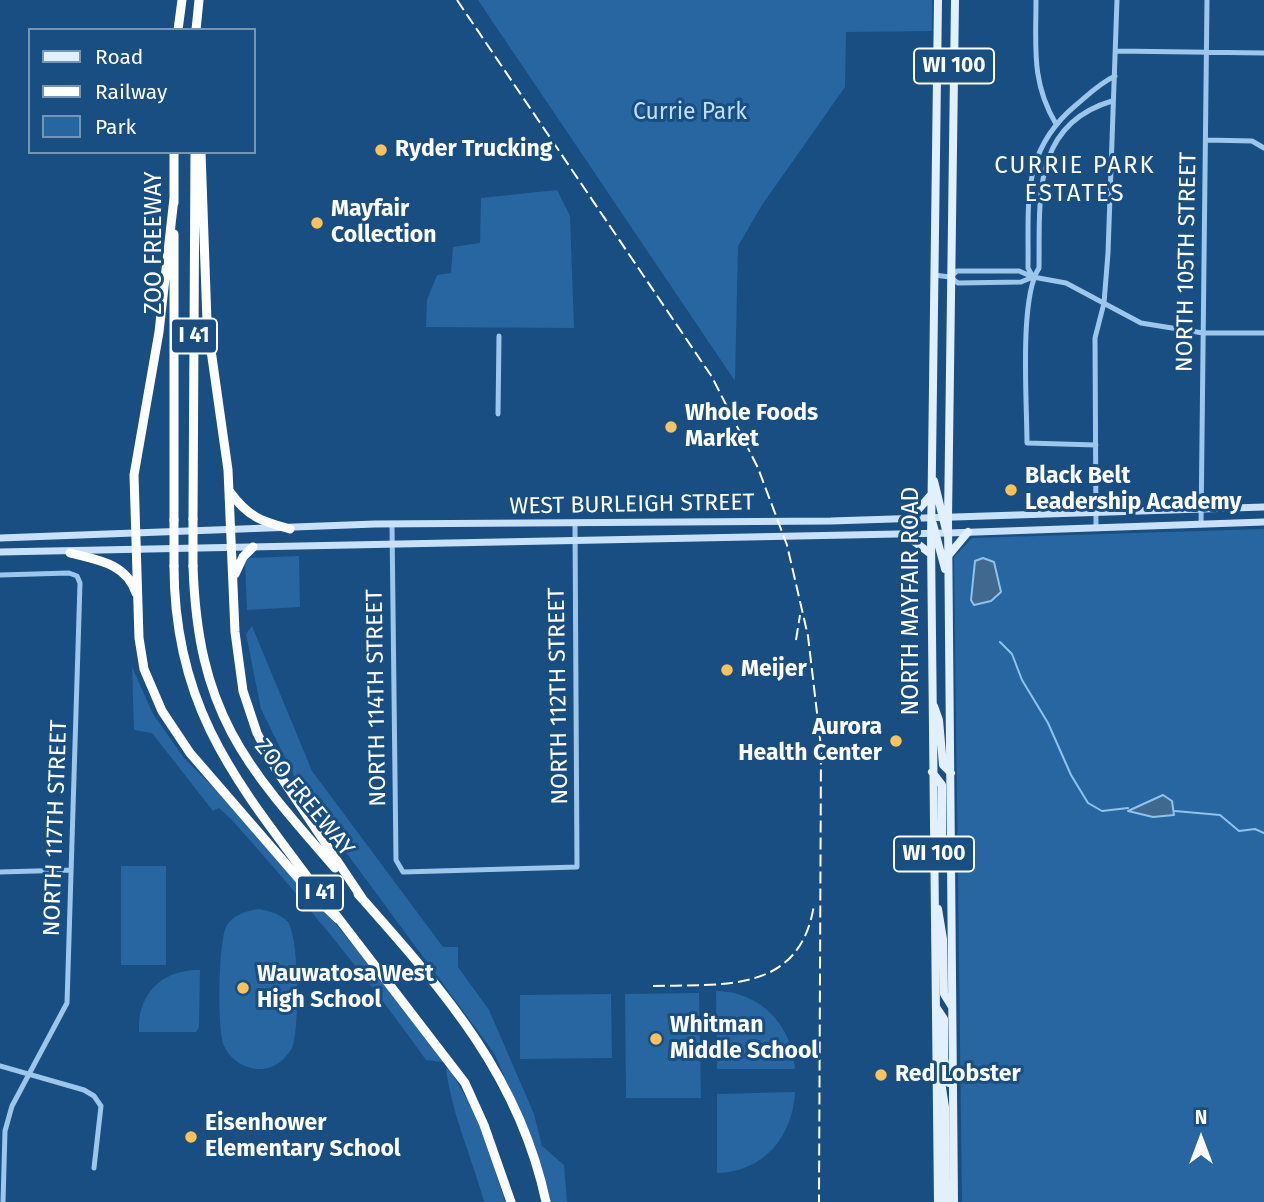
<!DOCTYPE html>
<style>
body{margin:0}
#map{position:relative;width:1264px;height:1202px;overflow:hidden;background:#184e82;font-family:"Fira Sans",sans-serif}
canvas{display:block}
.legend{position:absolute;left:28px;top:28px;width:228px;height:126px;box-sizing:border-box;background:#184e82;border:2px solid #7495b4;margin:0;padding:9px 12px;list-style:none;font-size:21px;color:#fff}
.legend li{display:flex;align-items:center;gap:14px;height:35px}
.legend b{width:35px;border:2px solid #7495b4}
.north{position:absolute;left:1166px;top:1104px;width:70px;height:70px;-webkit-text-stroke:5px #184e82;paint-order:stroke;rotate:0deg;font-size:19px;font-weight:700;line-height:28px;text-align:center;color:#fff}
.north::after{content:'';display:block;margin:auto;width:24px;height:32px;background:#fff;clip-path:polygon(50% 0,100% 100%,50% 72%,0 100%)}
</style>
<div id="map">
<canvas width="1264" height="1202"></canvas>
<ul class="legend">
<li><b style="height:9px;background:#e1efff"></b>Road</li>
<li><b style="height:9px;background:#fff"></b>Railway</li>
<li><b style="height:19px;background:#2766a0"></b>Park</li>
</ul>
<div class="north">N</div>
</div>
<script>
const ctx = document.querySelector('canvas').getContext('2d');
ctx.lineJoin = 'round';
function paint(path, color) {
  ctx.fillStyle = color;
  ctx.fill(path, 'evenodd');
}
function stroke(path, color, width, dash) {
  ctx.strokeStyle = color;
  ctx.lineWidth = width;
  ctx.lineCap = dash ? 'butt' : 'round';
  ctx.setLineDash(dash || []);
  ctx.stroke(path);
}
function drawText(font, color, halo, rows, align = 'center') {
  ctx.font = font + ' "Fira Sans",sans-serif';
  ctx.lineWidth = 6;
  ctx.setLineDash([]);
  ctx.textBaseline = 'middle';
  ctx.strokeStyle = halo;
  ctx.fillStyle = color;
  for (const [text, x, y, turn = 0] of rows) {
    ctx.save();
    ctx.translate(x, y);
    ctx.rotate((+turn || 0) * Math.PI / 180);
    ctx.textAlign = isNaN(turn) ? turn : align;
    if (halo) ctx.strokeText(text, 0, 0);
    ctx.fillText(text, 0, 0);
    ctx.restore();
  }
}
paint(new Path2D(`
 M478 0H932V31L846 32 845 87 762 205 738 246 735 381Z
 M557 190 570 216 574 328 426 327 427 300 437 275 451 273 453 247 480 243 481 198Z
 M1264 529V1202H962L954 557 972 538Z
 M299 556 300 607 247 610 245 561 250 558Z
 M252 626 312 771 443 947H458V967L489 1010 534 1114 542 1146 564 1165 567 1202H545L531 1137 494 1053 303 794 261 709 246 634Z
 M132 667 153 714 184 758 236 810 335 923 446 1059 443 1062 426 1060C366 975 300 896 231 819L219 808 213 811 152 733 134 730Z
 M121 866H166V965H121Z
 M259 909C269 911 281 914 288 922 299 937 300 1031 292 1048 286 1059 275 1068 263 1069 247 1070 231 1061 224 1046 217 1030 218 939 227 925 234 914 247 911 259 909Z
 M200 970 199 1027 196 1032H139C137 994 162 969 200 970Z
 M716 991C760 991 793 1026 795 1069H717Z
 M699 993 701 1098H626L625 994Z
 M611 994 612 1058 520 1059V995Z
 M449 1068 480 1122 505 1202H484C472 1157 452 1115 446 1069Z
 M795 1092C793 1136 764 1172 717 1173V1094Z`), '#2766a0');
const water = new Path2D(`
 M983 558 994 562 1001 592 991 601 974 605 971 600 975 561Z
 M1163 795 1172 801 1174 815 1153 817 1128 811Z`);
paint(water, '#41698f');
stroke(water, '#8fc2ee', 2);
stroke(new Path2D(`
 M1000 642 1012 654 1022 680 1048 723 1071 775 1088 803 1102 811 1128 808
 M1175 811 1220 815 1239 831 1255 829 1264 833`), '#8fc2ee', 2);
stroke(new Path2D(`
 M1036 0C1036 47 1031 82 1056 124
 M1116 51 1264 53
 M1207 140 1252 141 1264 148
 M934 275 950 277 958 283 1021 282 1033 277
 M950 277 957 271H1019L1033 277 1066 283 1141 323 1203 333H1264
 M1033 277 1028 268C1029 202 1020 152 1076 105 1089 94 1100 83 1115 76
 M498 414 499 336
 M1096 445 1027 443C1027 403 1019 298 1039 268 1040 200 1031 125 1112 101
 M392 525 396 860 403 872 577 867 575 525
 M1201 525 1207 0
 M1096 528 1095 338 1104 303 1108 253 1117 0
 M0 575 69 573 77 576 80 583 67 1003 12 1106 5 1131 3 1202
 M0 872 71 870
 M0 1066 84 1090 94 1096 101 1106 94 1168`), '#9cc6ec', 5);
stroke(new Path2D(`
 M0 538 375 524 831 521 1264 507
 M0 552 948 533 1264 522`), '#c8e1f8', 7);
stroke(new Path2D(`
 M938 0 931 540 938 1202
 M934 481 946 530
 M909 520 931 495
 M933 524 945 569
 M904 534 931 554
 M948 556 968 532
 M934 706 939 720 943 765 951 773
 M932 772 942 785V841L947 867
 M938 909 943 939 944 994 952 1007
 M936 1007 944 1019V1059L949 1083
 M940 1075 945 1107 946 1202
 M954 1202 948 519 955 0`), '#e1efff', 8);
stroke(new Path2D(`
 M178 30 182 0
 M196 30 199 0
 M201 152 207 322 228 470 235 632 243 691 257 733 275 768 362 898
 M174 198 159 332 134 475 139 638 144 669 162 711 190 753 312 894 338 919
 M174 203V152
 M174 234V520
 M230 492C248 517 261 521 290 529
 M193 519 195 152
 M70 553C97 560 126 563 136 593
 M174 566C174 716 244 790 327 903
 M193 566C198 712 243 763 335 868
 M235 574 243 557 253 547
 M358 894C442 989 519 1074 546 1202
 M336 915 465 1083 484 1125 511 1202`), '#fff', 9);
stroke(new Path2D(`
 M457 0 712 377 758 468 787 545 808 636 821 747 819 1202
 M796 640 800 615
 M653 986C723 984 800 994 814 905`), '#fff', 2, [12, 5]);
stroke(new Path2D(`
 M174 520V566
 M193 566V519`), '#fff', 9);
for (const [x, y, r, color] of [
 [381,150,7,"#ffc257"],
 [317,223,7,"#ffc257"],
 [671,427,7,"#ffc257"],
 [1011,490,7,"#ffc257"],
 [727,670,7,"#ffc257"],
 [896,741,7,"#ffc257"],
 [243,988,7,"#ffc257"],
 [656,1039,7,"#ffc257"],
 [881,1075,7,"#ffc257"],
 [191,1137,7,"#ffc257"]
]) {
  const dot = new Path2D();
  dot.arc(x, y, r, 0, 2 * Math.PI);
  ctx.fillStyle = color;
  ctx.fill(dot);
  stroke(dot, '#184e82', 2.5);
}
for (const [x, y, w] of [
 [954,66,80],
 [194,336,46],
 [934,854,80],
 [320,893,46]
]) {
  const box = new Path2D();
  box.roundRect(x - w / 2, y - 17.5, w, 35, 5);
  ctx.fillStyle = '#184e82';
  ctx.fill(box);
  stroke(box, '#fff', 2);
}
drawText('bold 21px', '#fff', null, [
 ["WI 100",954,66],
 ["I 41",194,336],
 ["WI 100",934,854],
 ["I 41",320,893]
]);
drawText('23px', '#c1def9', '#184e82', [
 ["Currie Park",690,113]
]);
drawText('bold 23px', '#fff', '#184e82', [
 ["Ryder Trucking",395,150],
 ["Mayfair",331,210],
 ["Collection",331,236],
 ["Whole Foods",685,414],
 ["Market",685,440],
 ["Black Belt",1025,477],
 ["Leadership Academy",1025,503],
 ["Meijer",741,670],
 ["Aurora",882,728,"right"],
 ["Health Center",882,754,"right"],
 ["Wauwatosa West",257,975],
 ["High School",257,1001],
 ["Whitman",670,1026],
 ["Middle School",670,1052],
 ["Red Lobster",895,1075],
 ["Eisenhower",205,1124],
 ["Elementary School",205,1150]
], 'left');
drawText('23px', '#fff', '#184e82', [
 ["ZOO FREEWAY",155,243,-90],
 ["NORTH 105TH STREET",1187,262,-89],
 ["WEST BURLEIGH STREET",632,505,-1],
 ["NORTH MAYFAIR ROAD",912,601,-90],
 ["NORTH 112TH STREET",559,696,-91],
 ["NORTH 114TH STREET",377,698,-91],
 ["ZOO FREEWAY",304,798,51],
 ["NORTH 117TH STREET",56,828,-88]
]);
ctx.letterSpacing = '2px';
drawText('24px', '#fff', '#184e82', [
 ["CURRIE PARK",1075,166],
 ["ESTATES",1075,194]
]);
ctx.letterSpacing = '0px';
</script>
